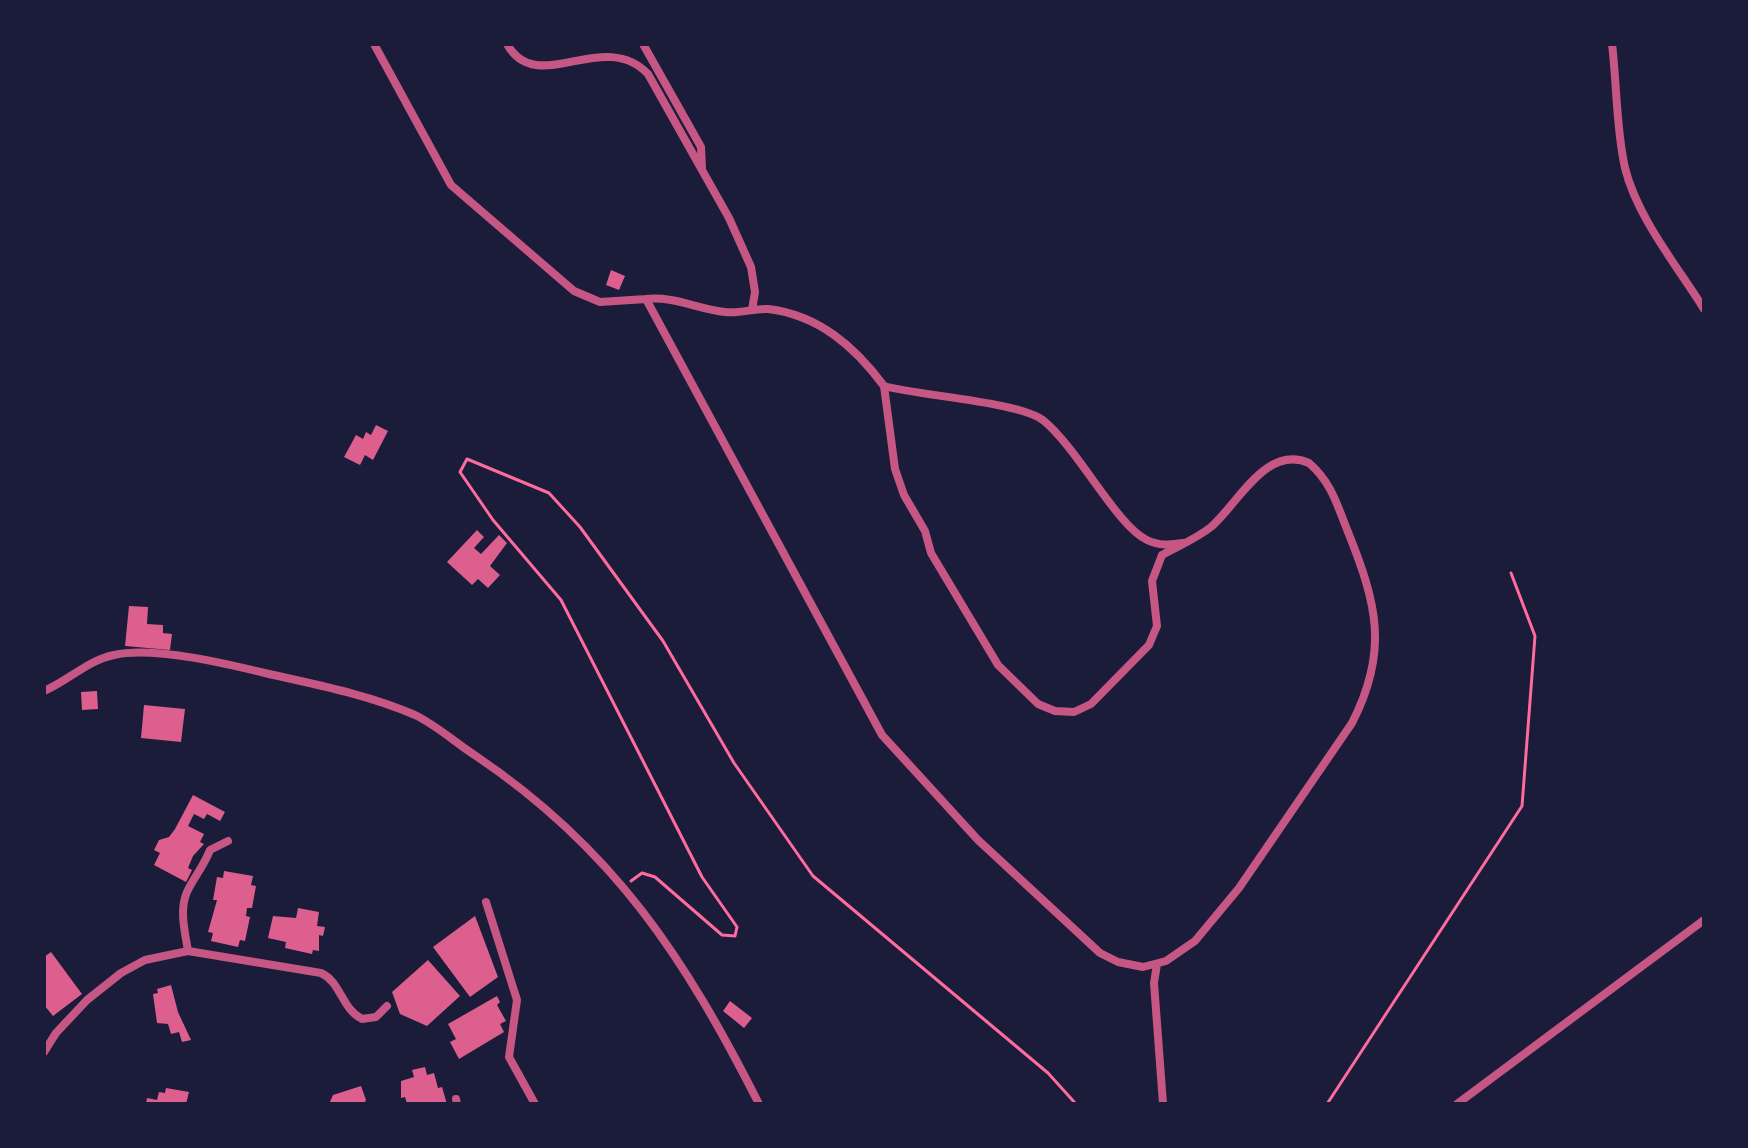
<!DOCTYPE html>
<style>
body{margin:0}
#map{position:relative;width:1748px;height:1148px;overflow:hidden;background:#1b1b3a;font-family:Literata,serif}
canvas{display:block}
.frame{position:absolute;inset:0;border:46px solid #1b1b3a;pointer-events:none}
</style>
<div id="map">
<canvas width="1748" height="1148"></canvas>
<div class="frame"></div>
</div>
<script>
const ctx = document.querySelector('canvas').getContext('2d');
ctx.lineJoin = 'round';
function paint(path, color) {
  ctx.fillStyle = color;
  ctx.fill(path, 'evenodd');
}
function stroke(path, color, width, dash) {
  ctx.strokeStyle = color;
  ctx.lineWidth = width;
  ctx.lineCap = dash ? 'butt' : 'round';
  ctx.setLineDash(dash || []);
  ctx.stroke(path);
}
paint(new Path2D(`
 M611 270 625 276 619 290 606 285Z
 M376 425 388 431 373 460 365 455 360 465 344 457 356 435 363 439 366 432 371 435Z
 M477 530 484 537 474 548 481 554 499 535 507 543 490 566 500 575 488 588 478 579 472 585 447 562Z
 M129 606 148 607 147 624 163 625V633L172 634 170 650 125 646Z
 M97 691 98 709 82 710 81 692Z
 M144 705 185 709 181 742 141 738Z
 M193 795 225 812 220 821 207 814 204 819 194 814 188 826 204 834 200 842 204 844 193 856 188 868 192 870 186 882 154 865 160 853 154 850 159 840 169 837 175 829Z
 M224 871 253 876 251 885 256 886 252 908H247L246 916 250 917 245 941 240 940 238 947 211 941 213 933 208 932 217 900H213L217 877 223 878Z
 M298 908 319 912 317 926 325 927 323 936 319 935V951L313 950 312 954 285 948 286 942 268 938 273 916 296 918Z
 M475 916 498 977 470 997 433 947Z
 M51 952 82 994 53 1016 44 1005V957Z
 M428 960 460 996 427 1026 400 1014 392 992Z
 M171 985 178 1012 191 1040 182 1042 179 1032 171 1034 168 1024 157 1023 153 994 158 993 157 989Z
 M497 996 500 1002 497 1005 506 1021 500 1024 504 1032 459 1059 450 1042 456 1039 448 1024Z
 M730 1001 752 1018 744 1028 723 1011Z
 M425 1067 427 1075 434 1073 438 1088 442 1087 447 1104H407L405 1097 401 1098V1081L414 1077 412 1070Z
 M361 1086 366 1100 364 1104H329L333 1095Z
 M166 1088 189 1092 186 1104H146L147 1098 157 1100 159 1092 165 1093Z`), '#dd5f8e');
stroke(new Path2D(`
 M631 881 642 873 655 877 722 935 735 936 737 927 702 877 561 600 493 520 460 472 467 459 549 493 580 527 663 641 734 763 813 876 1048 1073 1076 1104
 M1327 1104 1522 806 1535 636 1511 573`), '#ff6b9d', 3);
stroke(new Path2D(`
 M374 44 451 185 574 291 600 302 646 299
 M507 44C537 98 603 27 648 74L729 218 751 267 755 292 752 310
 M643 44 701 147 702 168
 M1612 44C1617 85 1616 128 1625 168 1637 217 1677 266 1704 309
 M884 386C855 347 819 315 768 309 754 308 740 314 725 312 698 309 674 296 646 299L882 735 978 840 1100 953 1118 962 1143 967 1166 961 1195 941 1239 888 1352 723C1389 651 1377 604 1348 532 1337 505 1332 483 1309 463 1266 444 1238 504 1211 527 1196 539 1178 546 1162 555L1152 581 1157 626 1149 645 1091 704 1074 712 1055 711 1038 704 998 665 931 553 925 531 904 495 895 469 884 386C920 396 1022 402 1044 421 1078 449 1117 526 1147 540 1159 546 1171 545 1183 543
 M44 691C68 681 88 660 114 655 154 646 228 664 269 674 318 685 369 695 415 715 436 725 456 743 476 756 614 849 685 958 759 1104
 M486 902 517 1000 509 1057 535 1104
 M188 951C185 932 179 910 187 892 194 877 204 866 210 850L228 841
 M1157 964 1154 983 1163 1104
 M44 1052 56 1033 87 1000 121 973 145 960 188 951 321 973C341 982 341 1008 362 1019L376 1017 387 1006
 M456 1099 457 1104
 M1457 1104 1704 920`), '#c65784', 8);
</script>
